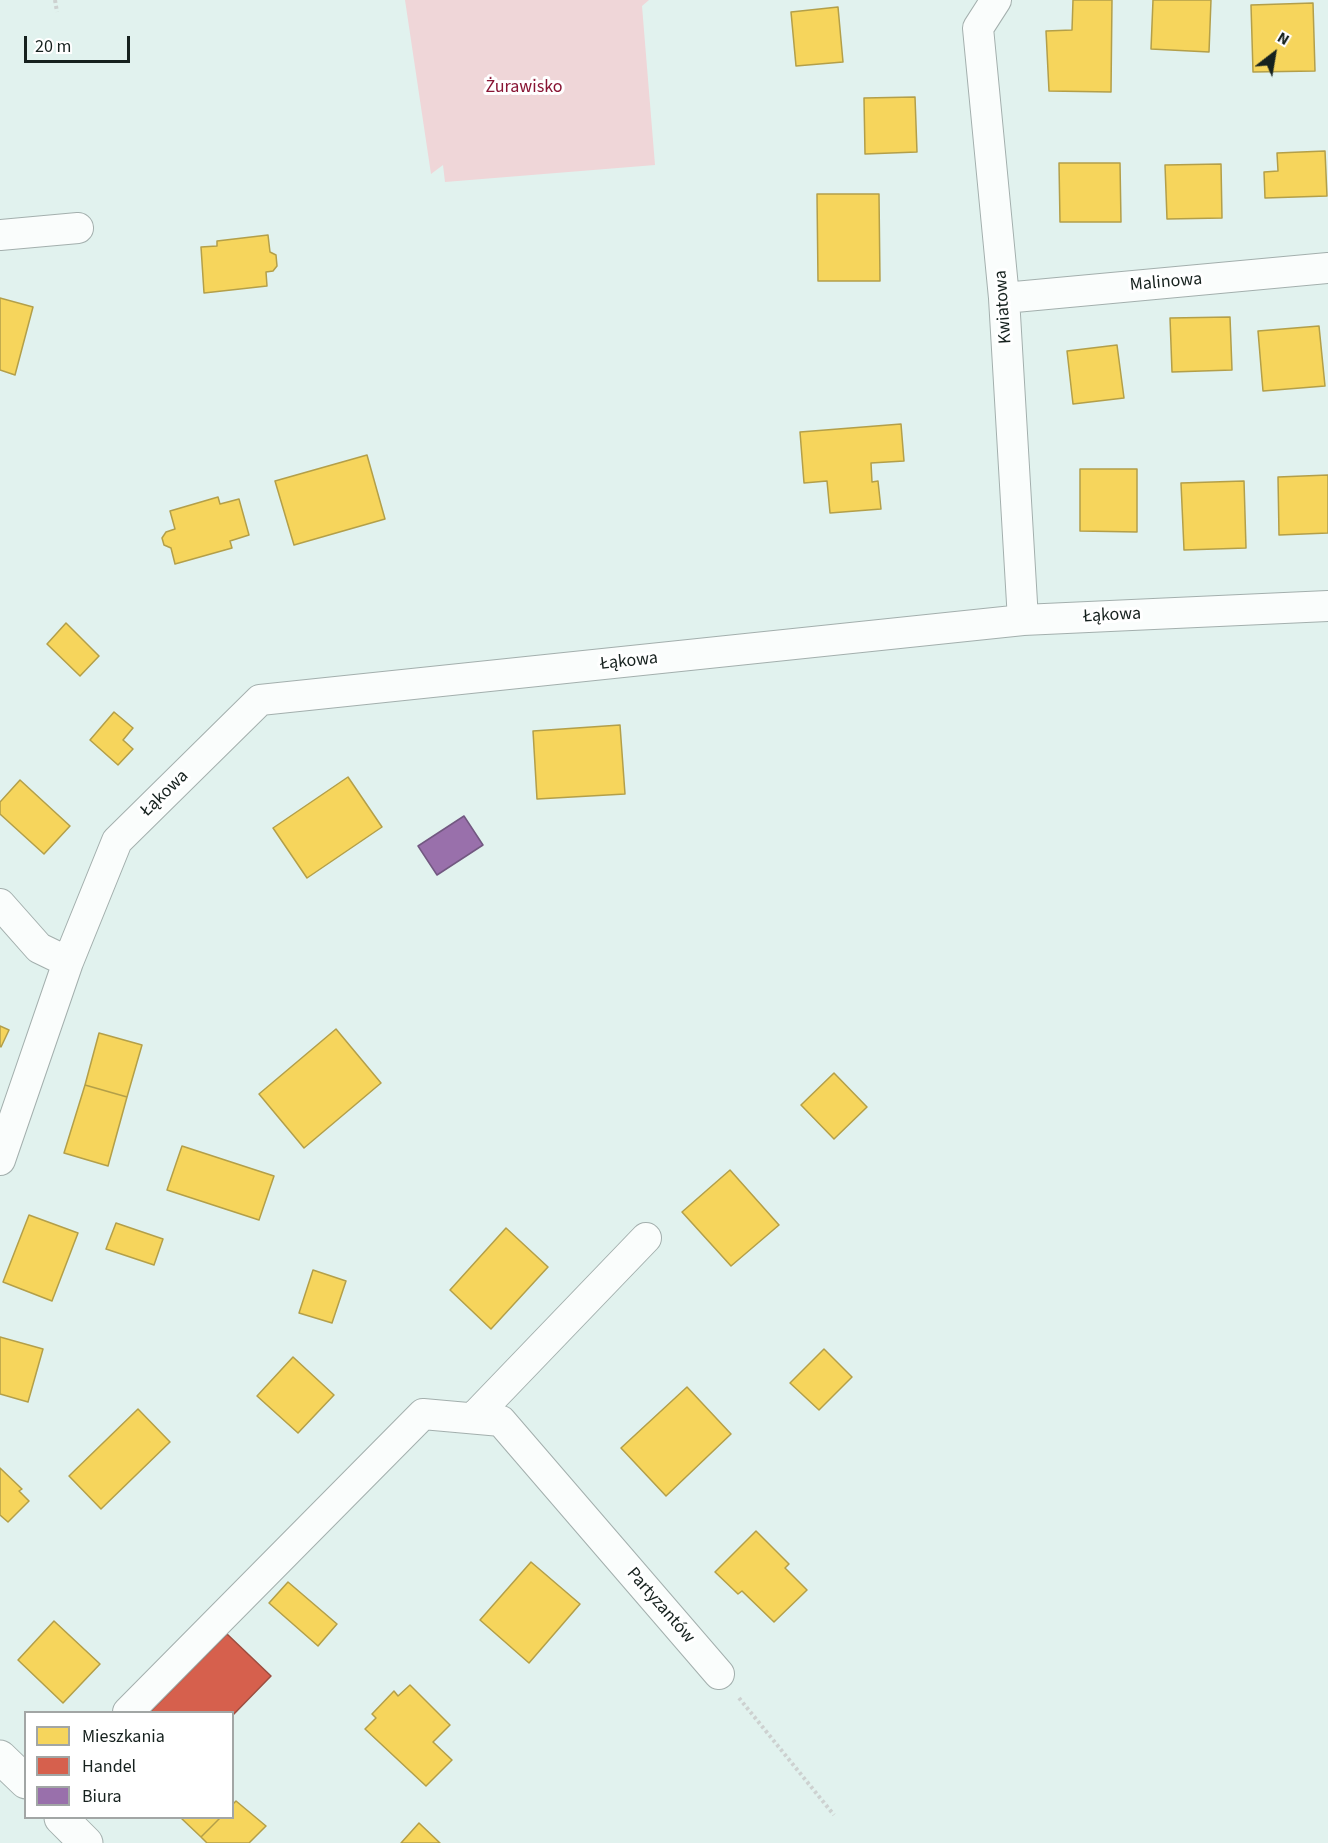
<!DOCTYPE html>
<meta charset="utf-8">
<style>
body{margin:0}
#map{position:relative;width:1328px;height:1843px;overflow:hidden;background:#e1f2ee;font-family:"Source Sans 3",sans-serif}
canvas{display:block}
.legend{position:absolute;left:24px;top:1711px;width:210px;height:108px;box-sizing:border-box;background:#fff;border:2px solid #a2a6a5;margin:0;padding:8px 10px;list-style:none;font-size:18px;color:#16211e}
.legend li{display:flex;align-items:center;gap:12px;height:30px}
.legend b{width:30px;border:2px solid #a2a6a5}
.north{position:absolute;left:1244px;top:24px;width:60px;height:60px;-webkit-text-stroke:4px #fff;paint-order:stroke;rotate:31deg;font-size:16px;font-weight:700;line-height:24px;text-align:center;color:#16211e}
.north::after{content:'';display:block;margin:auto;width:21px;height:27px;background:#16211e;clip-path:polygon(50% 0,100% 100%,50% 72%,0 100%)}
.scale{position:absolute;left:24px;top:36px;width:106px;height:27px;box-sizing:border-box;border:3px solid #16211e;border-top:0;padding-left:8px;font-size:18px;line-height:21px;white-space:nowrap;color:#16211e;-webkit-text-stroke:4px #fff;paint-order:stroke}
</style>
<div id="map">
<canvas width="1328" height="1843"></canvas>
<ul class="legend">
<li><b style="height:16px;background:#f6d55c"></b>Mieszkania</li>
<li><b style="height:16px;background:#d6604d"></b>Handel</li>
<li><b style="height:16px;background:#9970ab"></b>Biura</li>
</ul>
<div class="north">N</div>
<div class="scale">20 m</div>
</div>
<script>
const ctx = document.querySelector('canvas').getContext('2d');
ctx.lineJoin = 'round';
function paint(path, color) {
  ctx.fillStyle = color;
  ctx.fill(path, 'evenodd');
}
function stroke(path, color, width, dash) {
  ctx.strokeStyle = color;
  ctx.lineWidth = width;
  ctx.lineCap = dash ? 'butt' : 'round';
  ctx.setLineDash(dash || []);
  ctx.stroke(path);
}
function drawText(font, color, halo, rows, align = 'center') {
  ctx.font = font + ' "Source Sans 3",sans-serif';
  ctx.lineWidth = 6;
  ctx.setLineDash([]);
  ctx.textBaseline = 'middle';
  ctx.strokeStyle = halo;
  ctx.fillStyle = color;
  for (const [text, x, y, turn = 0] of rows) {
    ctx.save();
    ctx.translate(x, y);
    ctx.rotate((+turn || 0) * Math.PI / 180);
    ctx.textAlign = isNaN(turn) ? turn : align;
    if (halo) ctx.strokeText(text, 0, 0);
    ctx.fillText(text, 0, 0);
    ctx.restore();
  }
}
paint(new Path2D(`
 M405 0H649L642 6 655 165 445 182 443 165 431 174Z`), '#efd6d8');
const homes = new Path2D(`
 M1073 0H1112L1111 92 1049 91 1046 31 1072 30Z
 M1153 0H1211L1209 52 1151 49Z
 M1313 3 1315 71 1253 72 1251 5Z
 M838 7 843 62 796 66 791 12Z
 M915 97 917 152 865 154 864 98Z
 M1325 151 1327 196 1265 198 1264 172 1278 171 1277 153Z
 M1059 163H1120L1121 222H1060Z
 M1221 164 1222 218 1167 219 1165 165Z
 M817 194H879L880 281H818Z
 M268 235 270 252 276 255 277 266 273 271 266 272 267 286 204 293 201 247 217 246V241Z
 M0 298 33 307 15 375 0 370Z
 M1230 317 1232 370 1172 372 1170 318Z
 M1319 326 1325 386 1263 391 1258 331Z
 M1117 345 1124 398 1073 404 1067 351Z
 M901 424 904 461 871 463 872 482 878 481 881 509 830 513 827 481 804 483 800 432Z
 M367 455 385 519 294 545 275 481Z
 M1080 469H1137V532L1080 531Z
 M1328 475V533L1279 535 1278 477Z
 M1244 481 1246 548 1184 550 1181 483Z
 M218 497 220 504 239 499 249 535 230 541 232 548 175 564 171 548 164 545 162 538 166 532 175 529 170 511Z
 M66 623 99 656 80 676 47 644Z
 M114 712 133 728 123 740 133 749 118 765 90 740Z
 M620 725 625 794 537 799 533 731Z
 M348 777 382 827 307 878 273 828Z
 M20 780 70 826 44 854 0 814V802Z
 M0 1026 9 1030 1 1047 0 1046Z
 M336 1029 381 1083 304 1148 259 1094Z
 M99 1033 142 1045 127 1097 85 1085Z
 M834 1073 867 1107 834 1139 801 1105Z
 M85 1085 127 1097 108 1166 64 1153Z
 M182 1146 274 1176 259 1220 167 1190Z
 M730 1170 779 1225 731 1266 682 1212Z
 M29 1215 78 1233 52 1301 3 1282Z
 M116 1223 163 1239 154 1265 106 1249Z
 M506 1228 548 1267 491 1329 450 1290Z
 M313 1270 346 1281 332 1323 299 1313Z
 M0 1337 43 1349 28 1402 0 1394Z
 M824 1349 852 1377 819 1410 790 1383Z
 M293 1357 334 1395 298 1433 257 1396Z
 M687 1387 731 1434 666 1496 621 1448Z
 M138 1409 170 1442 101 1509 69 1476Z
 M0 1468 22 1489 19 1491 29 1501 8 1522 0 1515Z
 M756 1531 789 1564 785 1568 807 1590 774 1622 742 1591 738 1594 715 1572Z
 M531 1562 580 1604 529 1663 480 1620Z
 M288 1582 337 1624 318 1646 269 1603Z
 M54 1621 100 1664 63 1703 18 1660Z
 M410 1685 450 1725 433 1742 452 1760 426 1786 365 1729 376 1718 372 1714 394 1691 398 1696Z
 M236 1801 266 1826 249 1843H207L201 1837 220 1818H232V1805Z
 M181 1818H220L201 1837Z
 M419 1823 440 1843H401Z`);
paint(homes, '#f6d55c');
stroke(homes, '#b39f49', 1.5);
const shops = new Path2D(`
 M227 1634 271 1676 232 1716V1712H150Z`);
paint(shops, '#d6604d');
stroke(shops, '#9c4d3f', 1.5);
const offices = new Path2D(`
 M464 816 483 845 437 875 418 846Z`);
paint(offices, '#9970ab');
stroke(offices, '#725881', 1.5);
const minor = new Path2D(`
 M996 0 978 28 1004 298 1023 620
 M0 235 78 228
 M1004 298 1328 268
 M0 904 39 948 68 962 0 1160
 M68 962 117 841 260 700 1023 620 1328 606
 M473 1418 646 1238
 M128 1712 423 1414 501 1421 719 1674`);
const tertiary = new Path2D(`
 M0 1757 26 1782
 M61 1818 86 1843`);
stroke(minor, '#a3afad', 32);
stroke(tertiary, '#a3afad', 35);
stroke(new Path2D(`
 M55 0 57 12
 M739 1698 834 1815`), '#cdd1d0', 4, [3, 3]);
stroke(minor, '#fafdfc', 30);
stroke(tertiary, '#fafdfc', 33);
drawText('18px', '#881534', '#fff', [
 ["Żurawisko",524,88]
]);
drawText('18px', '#16211e', '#fff', [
 ["Malinowa",1166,283,-5],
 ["Kwiatowa",1004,307,-94],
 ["Łąkowa",1112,616,-3],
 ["Łąkowa",629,662,-6],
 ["Łąkowa",165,794,-44],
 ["Partyzantów",660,1606,49]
]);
</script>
